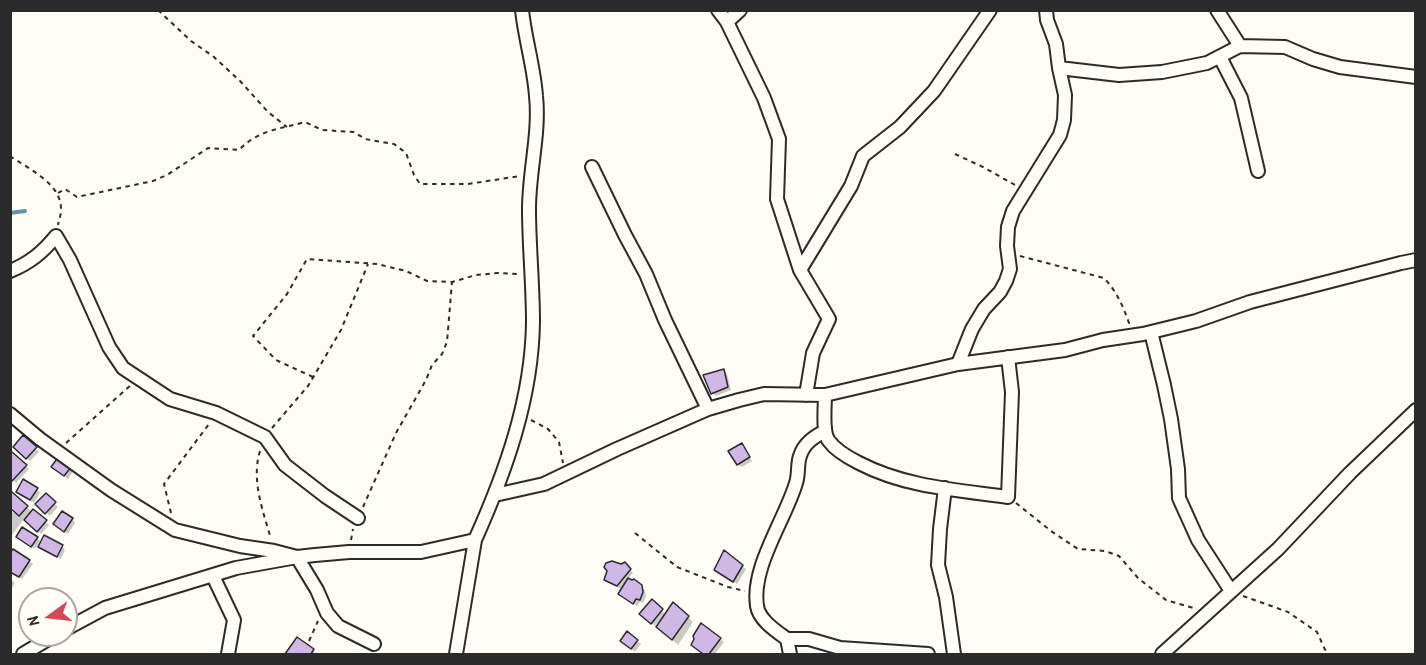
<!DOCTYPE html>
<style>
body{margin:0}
#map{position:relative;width:1426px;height:665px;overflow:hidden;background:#fdfcf7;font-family:"Patrick Hand",sans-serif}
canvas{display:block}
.frame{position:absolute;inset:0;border:12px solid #2b2b2b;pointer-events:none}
.north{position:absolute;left:18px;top:587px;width:60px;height:60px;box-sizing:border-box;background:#fdfcf7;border:2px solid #a9a8a5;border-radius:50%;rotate:255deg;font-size:16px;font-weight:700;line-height:24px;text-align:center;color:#2b2b2b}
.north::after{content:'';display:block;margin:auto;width:21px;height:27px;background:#d1495b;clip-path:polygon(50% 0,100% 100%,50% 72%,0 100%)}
</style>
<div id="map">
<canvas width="1426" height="665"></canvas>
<div class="frame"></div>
<div class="north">N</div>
</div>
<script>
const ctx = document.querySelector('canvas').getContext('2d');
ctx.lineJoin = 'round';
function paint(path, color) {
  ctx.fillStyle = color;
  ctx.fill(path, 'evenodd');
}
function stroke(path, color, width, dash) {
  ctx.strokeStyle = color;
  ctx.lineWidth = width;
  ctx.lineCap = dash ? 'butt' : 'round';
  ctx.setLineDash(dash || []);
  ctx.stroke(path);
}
paint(new Path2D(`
 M723 370 727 374 731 390 716 396 713 393Z
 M23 438 39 452 30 461 15 447Z
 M742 445 752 461 742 467 738 464Z
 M12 454 29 469 16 483 10 478Z
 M60 458 74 470 68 479 57 470Z
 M37 489 40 493 34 503 18 492Z
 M46 495 58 507 50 516 37 504Z
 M27 507 32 513 33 511 49 525 41 534 24 519 12 535 10 534V511L18 515Z
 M72 519 75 523 68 534 59 528Z
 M37 538 42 543 62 546 65 550 61 559 43 550 38 545 35 549 21 540Z
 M29 561 33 564 22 579 10 571Z
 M624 564 633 573 628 579 641 587 645 590 646 596 643 603 640 602 637 606 623 597V590L609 583 605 579 621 566Z
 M742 566 746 569 737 584 719 573Z
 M10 579 15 583 10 591Z
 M652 601 666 615 688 617 693 622 678 645 664 632 662 622 660 620 655 626 641 614Z
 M297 639 313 650 316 654H286Z
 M720 639 724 642 715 654H704L696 649Z
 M637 641 641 644 635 652 626 644Z`), '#0003');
stroke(new Path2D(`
 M10 213 25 211`), '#63939c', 4);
const building = new Path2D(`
 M724 369 728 387 711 394 703 375Z
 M23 435 37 447 26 459 13 447Z
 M742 443 750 457 737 465 728 451Z
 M12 452 27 465 12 481 10 479V453Z
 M59 456 72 466 64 476 51 467Z
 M23 479 38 488 30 500 16 492Z
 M12 492 28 506 19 516 10 508V494Z
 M46 493 56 502 45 514 35 504Z
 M33 509 47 520 37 532 24 520Z
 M62 511 73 518 64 532 53 524Z
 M22 527 38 537 31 547 16 537Z
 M44 535 63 545 57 557 38 547Z
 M13 549 30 560 19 577 10 572V553Z
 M724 550 743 565 733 582 714 570Z
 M612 561 621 564 625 562 631 569 617 586 604 580 607 571 604 567 606 563Z
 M628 578 632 580 634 579 642 585 643 592 640 600 636 599 633 604 618 594Z
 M652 599 663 609 651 624 639 614Z
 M673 602 689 616 672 640 656 627Z
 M701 623 721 638 709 654H703L691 645 694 639 693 636Z
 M627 631 638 640 631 649 620 641Z
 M297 637 314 649 311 654H285Z`);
paint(building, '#cfb7e6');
stroke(building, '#2b2b2b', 1.5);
const street = new Path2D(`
 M718 10 727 22 764 98 779 139 777 199 800 270 829 319 813 353 806 395
 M1217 10 1240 46 1285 47 1313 59 1340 67 1416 77
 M727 22 740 10
 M1220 57 1241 98 1258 171
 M1059 68 1119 75 1162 72 1207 63 1240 46
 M592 167 625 235 646 274 665 320 708 409
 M800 270 851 186 863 156 900 127 934 91 990 10
 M10 271C30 263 43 252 56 236L70 260 109 347 123 368 170 399 216 413 265 437 285 465 325 496 358 518
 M1151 332 1164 385 1171 419 1178 469 1179 498 1198 540 1231 591
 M958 364 972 329 984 309 1000 292 1006 281 1010 269 1007 246 1008 227 1013 211 1060 135 1064 120 1065 95 1059 68 1056 44 1047 20 1046 10
 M825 395C825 407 822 433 829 441 836 451 849 458 859 463 905 487 957 490 1008 497L1012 392 1008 357
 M10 414 40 439 111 490 175 530 240 546 274 551 297 557 317 590 327 613 338 626 374 644
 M945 488 940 529 938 565 946 597 954 654
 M495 495 544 484 617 449 708 409 739 400 764 394 825 395 958 364 1065 350 1103 340 1143 334 1196 321 1250 302 1401 263 1416 260
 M475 540C506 471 532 398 533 322 533 284 529 246 529 209 529 171 540 133 536 96 534 67 525 39 522 10
 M213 576 234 620 228 654
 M66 629 105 608 236 568 297 557 315 555 349 552H421L475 540 456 654
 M787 639H809L840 648 928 654
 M23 654 55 635
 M790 654 787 639C776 631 759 620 757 606 751 567 785 520 796 483 799 475 797 464 800 456 804 443 814 437 825 431
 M1162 654 1278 549 1350 473 1416 410`);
stroke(street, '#2b2b2b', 16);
stroke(new Path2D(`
 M158 10 191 41 214 57 241 82 268 112 287 127
 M955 154 983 167 1015 185
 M10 156C29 169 62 184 61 210 61 215 59 220 58 225
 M58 193 65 189 77 197 153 181 167 175 208 148 239 150C258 130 280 129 305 122L322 130 354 132 365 139 394 144 406 153 414 175 420 184H468L520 176
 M1020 256 1104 278C1117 292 1123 306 1129 323L1131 324
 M313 377 276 360 253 336 287 294 307 259 377 264 406 271 427 281 452 282 476 275 498 273 519 274
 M531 420 548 429 559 442 563 463
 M272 428 308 386 341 330 368 264
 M66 443 131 385
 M260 451C251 480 263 511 271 539
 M1016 503 1051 531 1078 549 1105 551 1119 556 1138 578 1166 600 1197 609
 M363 507 396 433 426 380 432 365 442 354 447 342 452 282
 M171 513 164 484 209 424
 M635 533 677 567 728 587 745 591
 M351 540 353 529
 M1243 596 1288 612 1317 632 1327 654
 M309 641 318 621`), '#2b2b2b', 2, [4.5, 4.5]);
stroke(street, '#fdfcf7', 12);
</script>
